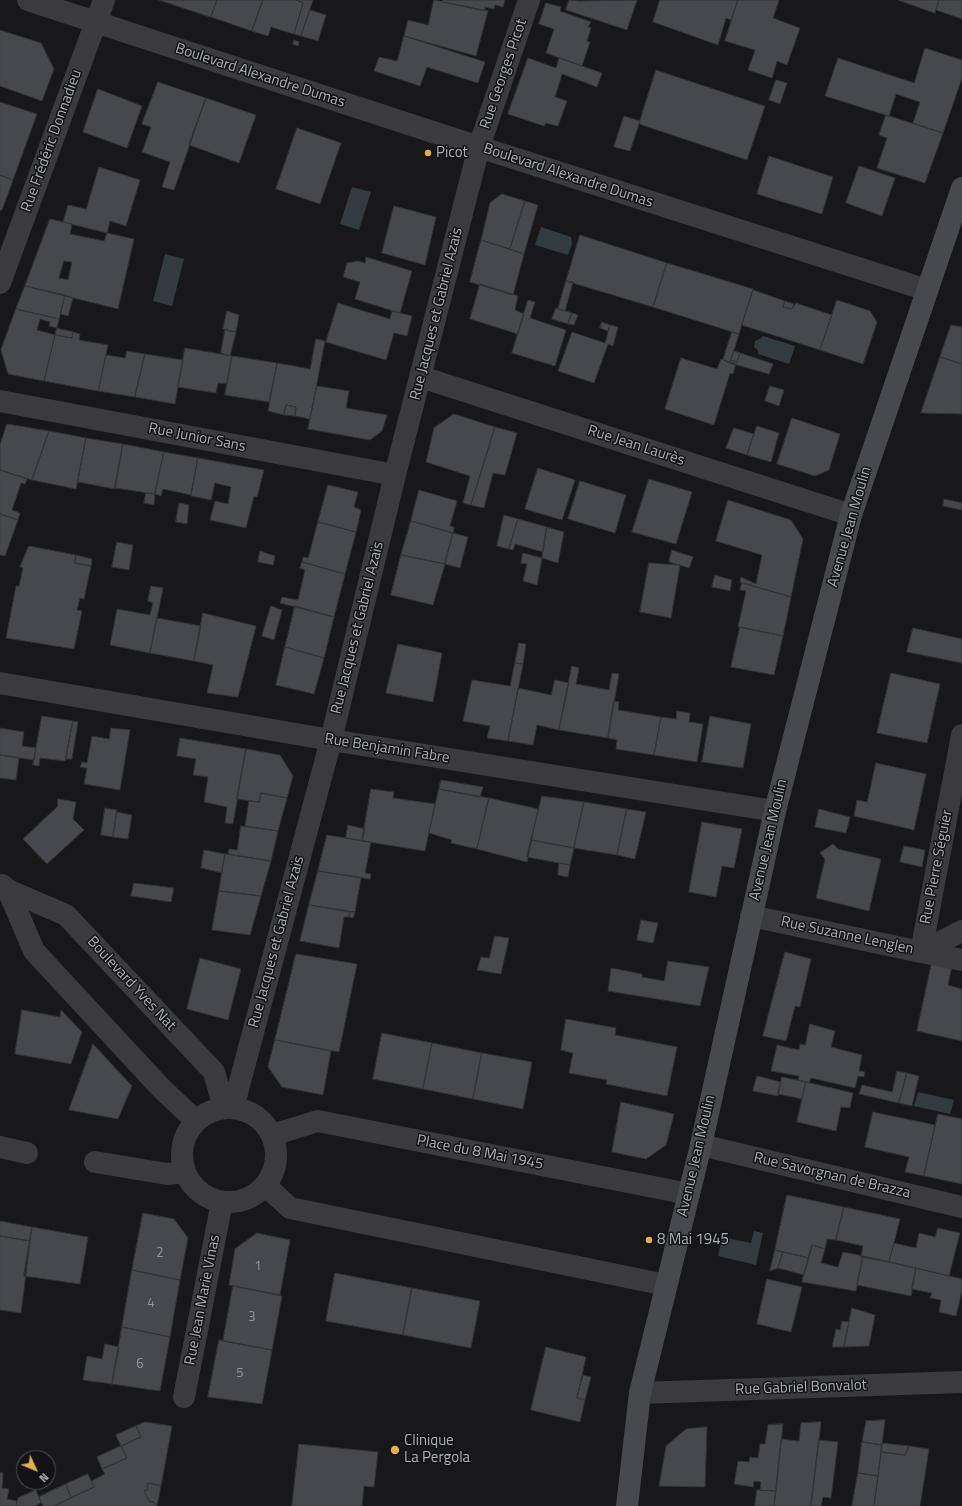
<!DOCTYPE html>
<meta charset="utf-8">
<style>
body{margin:0}
#map{position:relative;width:962px;height:1506px;overflow:hidden;background:#18181a;font-family:"Titillium Web",sans-serif}
canvas{display:block}
.north{position:absolute;left:16px;top:1450px;width:40px;height:40px;box-sizing:border-box;background:#131315;border:1px solid #505257;border-radius:50%;rotate:134deg;font-size:11px;font-weight:700;line-height:16px;text-align:center;color:#acb0b9}
.north::after{content:'';display:block;margin:auto;width:14px;height:18px;background:#e1b149;clip-path:polygon(50% 0,100% 100%,50% 72%,0 100%)}
</style>
<div id="map">
<canvas width="962" height="1506"></canvas>
<div class="north">N</div>
</div>
<script>
const ctx = document.querySelector('canvas').getContext('2d');
ctx.lineJoin = 'round';
function paint(path, color) {
  ctx.fillStyle = color;
  ctx.fill(path, 'evenodd');
}
function stroke(path, color, width, dash) {
  ctx.strokeStyle = color;
  ctx.lineWidth = width;
  ctx.lineCap = dash ? 'butt' : 'round';
  ctx.setLineDash(dash || []);
  ctx.stroke(path);
}
function drawText(font, color, halo, rows, align = 'center') {
  ctx.font = font + ' "Titillium Web",sans-serif';
  ctx.lineWidth = 3;
  ctx.setLineDash([]);
  ctx.textBaseline = 'middle';
  ctx.strokeStyle = halo;
  ctx.fillStyle = color;
  for (const [text, x, y, turn = 0] of rows) {
    ctx.save();
    ctx.translate(x, y);
    ctx.rotate((+turn || 0) * Math.PI / 180);
    ctx.textAlign = isNaN(turn) ? turn : align;
    if (halo) ctx.strokeText(text, 0, 0);
    ctx.fillText(text, 0, 0);
    ctx.restore();
  }
}
paint(new Path2D(`
 M352 187 371 192 359 230 340 224Z
 M541 227 571 237 572 244 568 255 535 245Z
 M165 254 184 259 172 306 153 301Z
 M763 336 795 346 789 364 758 354V350L754 347 755 341 761 338Z
 M918 1092 954 1100 950 1114 914 1106Z
 M754 1231 763 1233 756 1265 718 1256 722 1237 751 1243Z`), '#323b42');
const building = new Path2D(`
 M159 0H217L211 17Z
 M217 0H263L252 31 211 17Z
 M263 0H296L303 3 294 34 271 27 268 36 252 31Z
 M296 0H313L301 36 294 34 303 3Z
 M434 0 488 11 476 56 404 36 408 20 428 25Z
 M443 0H505L503 7 495 5 494 9 485 7V11L443 2Z
 M569 0 579 1 637 0 627 30 566 10Z
 M660 0H738L731 20 726 18 718 45 653 22Z
 M738 0H779L773 18 800 28 787 65 777 61 772 78 748 70 755 50 725 41Z
 M898 0H939L935 13Z
 M939 0H962V19L936 10Z
 M546 3 561 7 560 11 591 22 588 27 591 28 587 41 590 42 582 66 546 53 554 29 539 24Z
 M310 10 326 15 318 41 301 36Z
 M0 30 41 43 54 69 42 101 0 86Z
 M404 36 485 62 478 83 427 67 420 86 374 71 379 57 397 61Z
 M294 40 299 42 298 46 293 44Z
 M925 48 962 60V78L943 133 913 123 920 102 896 94 889 116 825 96 838 58 914 83Z
 M528 58 556 68 559 58 602 73 597 87 562 74 555 97 567 101 558 126 546 123 544 126 508 114Z
 M656 70 765 106 747 160 639 124Z
 M776 80 787 83 780 104 769 100Z
 M158 82 206 98 174 190 162 187 170 162 142 152 151 127 142 124Z
 M98 89 142 106 127 148 83 132Z
 M206 98 256 115 239 163 189 145Z
 M0 102 37 114 13 180 0 175Z
 M886 115 943 133 925 183 877 168 887 138 879 135Z
 M624 116 640 121 630 151 614 147Z
 M297 128 341 143 320 204 276 189Z
 M769 156 833 177 822 214 757 194Z
 M859 166 895 178 882 216 846 203Z
 M99 167 140 180 126 226 110 221 107 233 63 222 68 205 86 209Z
 M0 175 13 180 2 210 0 211Z
 M502 194 525 201 510 249 481 240 490 203Z
 M525 201 538 205 524 254 510 249Z
 M394 206 436 217 425 265 382 253Z
 M50 219 72 224 70 234 104 241 107 233 134 239 118 309 25 286ZM64 261 72 262 68 280 59 278Z
 M580 235 667 263 653 307 566 281Z
 M481 240 524 254 513 295 470 282Z
 M366 257 412 271 400 313 355 299 360 282 343 277 347 263 358 261 365 263Z
 M667 263 753 289 739 334 653 307Z
 M566 281 573 282 565 311 558 309Z
 M480 284 518 296 515 310 524 314 518 334 470 319Z
 M25 286 65 295 59 319 16 309Z
 M753 290 785 301 783 307 792 309 796 303 832 315 820 350 742 325Z
 M65 295 73 298 68 316 61 314Z
 M528 300 535 302 530 318 566 330 555 366 512 353Z
 M837 300 870 311 877 322 863 364 820 350Z
 M785 301 794 304 792 309 783 307Z
 M338 303 390 319 392 311 412 316 407 336 394 333 386 360 326 342Z
 M556 308 572 313 568 324 552 319Z
 M16 309 59 319 57 328 49 326 50 322 40 319 37 330 55 335 44 381 8 374 1 350Z
 M227 311 239 315 236 332 223 329Z
 M572 313 578 315 574 325 568 324Z
 M602 322 610 325 608 331 600 328Z
 M610 325 618 327 613 346 608 344 594 383 558 371 572 332 605 343Z
 M951 325 962 327V364L940 357Z
 M57 328 73 332 72 338 55 335Z
 M225 330 236 332 230 356 221 353Z
 M73 332 80 334 79 340 108 345 98 391 44 381 55 335 72 338Z
 M732 332 739 334 730 363 723 360Z
 M316 339 325 341 310 419 295 416 296 407 286 405 284 415 268 411 277 363 310 369Z
 M185 348 232 356 227 384 218 383 216 393 178 387Z
 M127 351 145 354 135 397 98 391 106 355 125 358Z
 M734 351 740 353 737 362 731 360Z
 M740 353 773 364 769 374 730 363 731 360 737 362Z
 M145 354 183 360 175 404 135 397Z
 M232 356 277 363 269 402 225 395Z
 M940 357 962 364V414L921 413Z
 M681 358 717 369 721 359 736 364 733 374 730 373 714 425 665 409Z
 M317 386 349 391 346 408 387 415 382 431 370 440 308 429Z
 M770 386 784 390 779 406 765 401Z
 M286 405 296 407 295 416 284 415Z
 M454 414 495 427 471 505 463 503 470 476 426 462 434 428Z
 M792 418 840 434 829 470 815 476 777 464Z
 M7 424 49 431 32 480 0 470V445Z
 M757 426 779 433 771 462 747 455Z
 M495 427 517 433 505 475 493 473 484 508 471 505Z
 M734 428 754 434 747 455 726 448Z
 M49 431 86 438 76 489 32 480Z
 M86 438 123 444 115 489 78 482Z
 M123 444 164 452 155 494 115 488Z
 M164 452 198 458 191 495 163 489 161 496 155 494Z
 M198 458 264 470 257 497 254 496 246 528 210 520 215 501 228 504 231 487 215 483 211 500 191 496Z
 M538 468 575 480 562 520 525 509Z
 M0 470 27 479 25 484 21 483 12 510 20 513 18 520 0 514Z
 M649 479 692 492 676 544 632 532Z
 M580 481 626 495 615 533 568 519Z
 M328 485 358 492 354 507 361 510 356 532 318 522Z
 M419 490 457 501 450 526 454 527 453 533 411 521Z
 M146 493 155 494 154 505 144 503Z
 M944 499 962 503V510L943 506Z
 M728 500 791 520 803 539 791 597 740 582 741 577 756 584 762 555 716 541Z
 M179 503 189 505 187 524 176 522Z
 M0 514 18 520 5 556 0 555Z
 M504 515 518 519 509 549 497 546Z
 M518 519 547 527 543 552 515 544 513 550 509 549Z
 M411 521 453 533 445 564 401 555Z
 M318 522 356 532 345 574 302 562 303 557 308 558Z
 M547 527 564 532 558 563 542 558Z
 M453 533 468 537 460 568 445 564Z
 M117 542 133 545 129 570 112 567Z
 M29 546 76 555 75 563 91 566 84 599 80 598 77 610 82 611 74 649 6 638 16 586H19L23 568 20 567Z
 M672 550 693 557 689 568 669 562Z
 M260 551 275 556 273 565 258 562Z
 M523 553 542 558 537 585 523 581 527 564 521 563Z
 M76 555 92 559 91 566 75 563Z
 M401 555 445 564 433 605 391 595Z
 M302 562 345 574 334 617 280 603 282 597 298 600 305 570 300 568Z
 M649 563 680 565 671 618 640 612Z
 M715 575 732 580 730 591 712 587Z
 M742 583 791 597 783 636 738 627 746 591 740 590Z
 M151 586 163 588 150 653 110 645 117 609 150 615 153 603 148 601Z
 M271 606 282 610 274 640 262 636Z
 M295 606 334 617 324 658 285 647Z
 M203 613 256 626 238 697 207 693 213 665 194 661Z
 M157 618 201 626 194 661 150 653Z
 M740 627 783 636 774 675 731 667Z
 M913 628 962 639V663L907 652Z
 M519 643 526 644 523 664 515 663Z
 M398 644 442 653 433 702 386 693Z
 M285 647 324 658 314 694 276 685Z
 M515 663 523 664 508 741 487 738 490 726 463 721 472 680 510 686Z
 M572 666 579 668 576 684 609 690 612 673 619 674 608 738 559 730Z
 M891 673 940 684 927 743 877 733Z
 M555 680 569 683 559 730 537 725 533 745 508 741 518 688 551 695Z
 M614 701 619 702 618 710 661 717 654 755 616 749 617 740 608 738Z
 M677 711 690 713 689 722 703 724 697 762 654 755 661 717 676 719Z
 M42 716 73 721 65 761 40 758 39 766 33 765Z
 M710 716 751 724 743 768 702 762Z
 M73 721 78 722 72 759H66Z
 M0 728 24 732 22 746 36 748 34 760 0 755Z
 M111 728 130 730 120 790 84 784 87 768 80 767 82 762 87 763 92 736 109 739Z
 M180 738 246 749 233 824 225 823 227 807 204 802 208 777 193 775 196 759 177 756Z
 M246 749 280 755 293 776 287 798 261 793 259 802 237 799Z
 M0 755 19 758 16 780 0 778Z
 M876 763 926 774 914 830 854 816 857 800 867 802Z
 M441 780 483 787 480 797 439 789Z
 M371 789 394 792 393 798 435 804 425 851 362 841Z
 M439 789 489 798 477 849 451 843 452 840 429 833Z
 M261 793 287 798 278 831 245 826 249 801 259 802Z
 M542 796 584 802 574 848 531 840Z
 M489 798 538 809 527 862 477 849Z
 M58 799 76 802 73 819 84 830 47 864 23 839 57 807Z
 M584 802 627 809 617 855 574 848Z
 M105 808 117 810 113 837 101 835Z
 M627 809 646 812 635 859 617 855Z
 M819 809 850 817 846 833 815 827Z
 M117 812 132 815 128 839 113 837Z
 M702 822 742 829 734 868 722 866 716 897 689 892Z
 M348 825 365 829 362 841 346 838Z
 M241 826 278 831 271 861 228 854 229 849 237 850Z
 M327 835 371 842 365 873 371 874 370 879 318 871Z
 M531 840 574 848 570 865 527 857Z
 M833 844 838 849 881 859 869 911 816 898 825 859 820 853Z
 M904 846 925 850 922 867 900 862Z
 M204 850 225 854 222 873 201 868Z
 M225 854 271 861 261 896 219 891Z
 M559 863 570 865 568 877 558 875Z
 M318 871 361 878 355 912 309 905Z
 M134 883 174 888 171 902 131 896Z
 M219 891 261 896 250 935 212 930Z
 M309 905 350 912 349 917H344L339 948 300 941Z
 M350 912H355L353 918 349 917Z
 M641 920 658 923 653 943 637 940Z
 M495 936 509 938 501 974 477 970 481 957 489 958Z
 M785 952 811 959 800 1007 795 1006 786 1041 763 1036Z
 M296 954 357 964 339 1052 275 1040Z
 M200 958 241 969 228 1020 187 1009Z
 M668 961 709 967 700 1006 608 991 611 968 642 974V977L664 981Z
 M932 962 952 966 948 985 962 989V1041L917 1031Z
 M22 1010 60 1017 61 1010 82 1032 71 1064 15 1054Z
 M566 1019 616 1028 615 1035 677 1047 667 1096 606 1084 607 1080 569 1073 573 1053 561 1050Z
 M810 1024 835 1031 831 1047 862 1055 859 1071 865 1072 864 1077 858 1076 855 1088 811 1078 809 1083 798 1080 799 1076 771 1071 777 1045 799 1050 800 1044 805 1045Z
 M382 1033 432 1043 423 1089 373 1079Z
 M275 1040 331 1051 323 1095 282 1087 268 1067Z
 M432 1043 482 1053 473 1099 423 1089Z
 M93 1044 132 1086 118 1119 69 1110Z
 M482 1053 532 1062 523 1109 473 1099Z
 M897 1071 907 1073 899 1103 859 1094 862 1085 892 1092Z
 M907 1073 919 1076 912 1106 899 1103Z
 M757 1076 781 1082 778 1096 753 1091Z
 M782 1077 806 1082 802 1099 778 1094Z
 M806 1082 853 1093 850 1108 841 1107 836 1131 797 1122Z
 M621 1102 674 1114 666 1145 646 1159 612 1152Z
 M873 1112 935 1125 924 1176 905 1172 909 1157 865 1147Z
 M938 1114 962 1119V1184L924 1176Z
 M787 1195 844 1207 836 1240 827 1239 825 1249 812 1245 809 1258 775 1250Z
 M844 1207 900 1219 889 1262 861 1257 863 1246 836 1240Z
 M143 1213 174 1219 188 1238 180 1280 132 1270Z
 M0 1221 32 1227 30 1241 0 1236Z
 M32 1227 88 1237 80 1284 24 1276Z
 M938 1228 960 1233 949 1276 889 1262 894 1243 916 1248 919 1233 935 1237Z
 M257 1233 290 1240 280 1295 229 1285 235 1249Z
 M0 1236 30 1241 21 1313 0 1310Z
 M812 1245 825 1249 821 1263 838 1267 843 1252 863 1256 856 1291 802 1282Z
 M775 1250 783 1252 778 1268 770 1271Z
 M783 1252 809 1258 804 1275 778 1268Z
 M863 1256 916 1268 911 1296 857 1285Z
 M916 1268 962 1279V1291L956 1316 939 1312 941 1300 930 1298 932 1293 912 1289Z
 M132 1270 180 1280 170 1337 122 1327Z
 M335 1273 412 1288 403 1335 326 1321Z
 M767 1279 802 1287 791 1332 757 1324Z
 M233 1286 282 1296 272 1350 223 1341Z
 M412 1288 480 1301 471 1348 403 1335Z
 M852 1308 875 1315 869 1346 844 1347Z
 M842 1321 849 1322 844 1347H832L836 1329 840 1330Z
 M122 1327 170 1337 160 1391 112 1384Z
 M219 1340 272 1350 262 1404 208 1397Z
 M105 1344 119 1347 112 1384 83 1380 87 1356 102 1359Z
 M546 1347 586 1357 577 1398 585 1400 580 1422 531 1410Z
 M583 1375 591 1377 585 1400 577 1398Z
 M885 1420 882 1445 862 1442 866 1421Z
 M145 1422 172 1426 161 1486 148 1483 147 1490 144 1491 150 1502H154L157 1506H54L94 1487 91 1481 105 1474 102 1469 127 1458 121 1446 141 1437 136 1426Z
 M821 1422 811 1506H774L781 1439 799 1441 801 1423Z
 M783 1424 776 1491 760 1490 761 1482 754 1481 753 1487 734 1484 738 1461 749 1462 750 1457 758 1458 760 1444H765L768 1425Z
 M136 1426 141 1437 121 1446 116 1435Z
 M707 1427 705 1487 659 1486 666 1446 686 1429Z
 M819 1440 838 1442 831 1498 823 1497 821 1506H811Z
 M862 1442 882 1445 878 1476 858 1473Z
 M882 1443 909 1446 905 1455 881 1452Z
 M299 1444 378 1452 374 1487 364 1486 362 1506H292Z
 M121 1446 127 1458 102 1469 97 1457Z
 M909 1446 929 1449 920 1506H874L881 1452 905 1455Z
 M0 1472 3 1473 2 1488 9 1489 7 1499 17 1501 16 1506H0Z
 M858 1473 878 1476 874 1506H852Z
 M88 1474 94 1487 71 1498 66 1484Z
 M148 1483 161 1486 157 1506 154 1502H150L144 1491 147 1490Z
 M66 1484 71 1498 54 1506H43L39 1497Z
 M36 1490 41 1503 35 1506H16L18 1498Z
 M757 1490 776 1491 774 1506H755Z`);
paint(building, '#47484d');
stroke(building, '#333336', 1);
stroke(new Path2D(`
 M28 0 479 147 927 290
 M0 283 104 0
 M421 377 851 515
 M0 401 395 475
 M0 683 331 740 775 811
 M962 735 921 952 962 960
 M2 885 8 890 34 951 161 1088 196 1121
 M8 890 66 915 214 1072 224 1108
 M751 916 921 952 962 931
 M182 1155a47 47 0 1 1 94 0a47 47 0 1 1-94 0Z
 M233 1108 331 740 395 475 479 147 529 0
 M272 1135 318 1121 689 1194
 M701 1145 962 1207
 M0 1147 27 1153
 M95 1162 167 1174 184 1172
 M265 1185 290 1208 666 1285
 M640 1393 962 1382
 M184 1397 222 1202`), '#3a3a3f', 22);
stroke(new Path2D(`
 M627 1506 640 1393 701 1145 775 811 851 515 962 188`), '#48494f', 22);
for (const [x, y, r, color] of [
 [428,153,4,"#e1b149"],
 [649,1240,4,"#e1b149"],
 [395,1450,5,"#e1b149"]
]) {
  const dot = new Path2D();
  dot.arc(x, y, r, 0, 2 * Math.PI);
  ctx.fillStyle = color;
  ctx.fill(dot);
  stroke(dot, '#131315', 1.5);
}
drawText('13px', '#93969e', null, [
 ["2",160,1254],
 ["1",258,1267],
 ["4",151,1304],
 ["3",252,1318],
 ["6",140,1365],
 ["5",240,1374]
]);
drawText('15px', '#acb0b9', '#131315', [
 ["Rue Georges Picot",504,74,-71],
 ["Boulevard Alexandre Dumas",260,76,18],
 ["Rue Frédéric Donnadieu",52,141,-70],
 ["Boulevard Alexandre Dumas",568,176,18],
 ["Rue Jacques et Gabriel Azaïs",437,314,-76],
 ["Rue Junior Sans",197,438,11],
 ["Rue Jean Laurès",636,446,18],
 ["Avenue Jean Moulin",850,527,-74],
 ["Rue Jacques et Gabriel Azaïs",358,628,-76],
 ["Rue Benjamin Fabre",387,749,9],
 ["Avenue Jean Moulin",769,840,-77],
 ["Rue Pierre Séguier",937,867,-79],
 ["Rue Suzanne Lenglen",847,936,12],
 ["Rue Jacques et Gabriel Azaïs",277,942,-75],
 ["Boulevard Yves Nat",131,984,47],
 ["Place du 8 Mai 1945",480,1153,11],
 ["Avenue Jean Moulin",697,1156,-77],
 ["Rue Savorgnan de Brazza",832,1176,13],
 ["Rue Jean Marie Vinas",203,1300,-79],
 ["Rue Gabriel Bonvalot",801,1388,-2]
]);
drawText('15px', '#acb0b9', '#131315', [
 ["Picot",436,153],
 ["8 Mai 1945",657,1240],
 ["Clinique",404,1441],
 ["La Pergola",404,1458]
], 'left');
</script>
